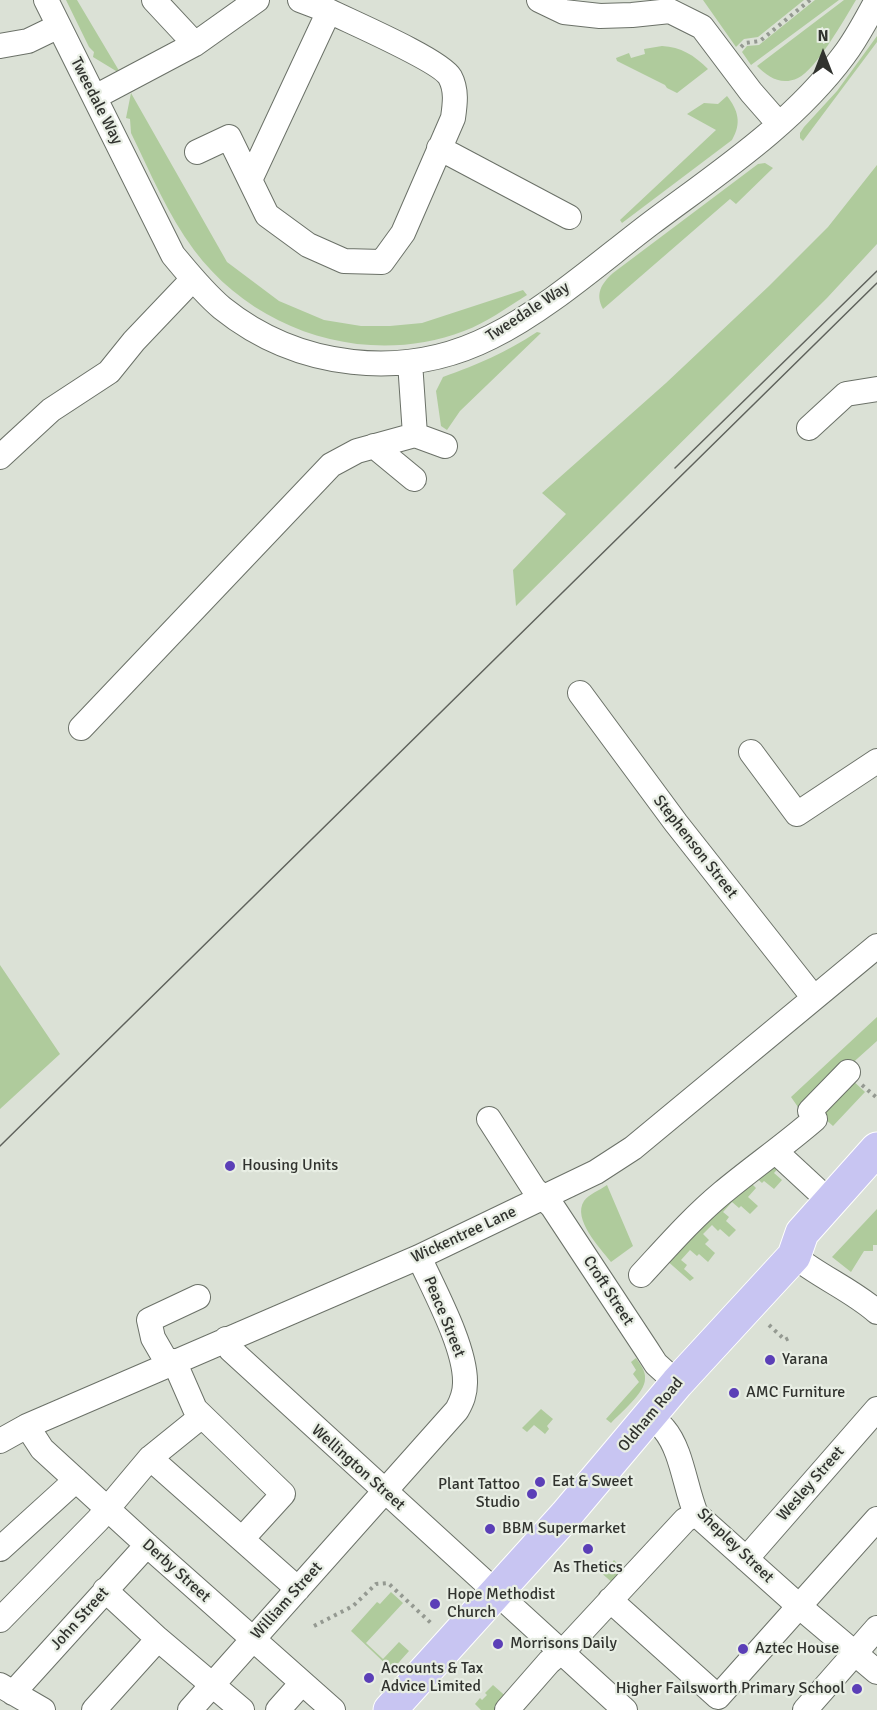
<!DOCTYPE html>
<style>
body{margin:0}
#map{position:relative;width:877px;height:1710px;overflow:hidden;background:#dbe1d6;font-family:Signika,sans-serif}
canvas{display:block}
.north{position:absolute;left:793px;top:24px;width:60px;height:60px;-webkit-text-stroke:4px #e8eee4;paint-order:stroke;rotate:0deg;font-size:16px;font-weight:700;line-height:24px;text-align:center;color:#31332f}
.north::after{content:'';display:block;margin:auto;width:21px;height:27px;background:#31332f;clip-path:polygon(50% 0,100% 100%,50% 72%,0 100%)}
</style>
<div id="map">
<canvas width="877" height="1710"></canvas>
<div class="north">N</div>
</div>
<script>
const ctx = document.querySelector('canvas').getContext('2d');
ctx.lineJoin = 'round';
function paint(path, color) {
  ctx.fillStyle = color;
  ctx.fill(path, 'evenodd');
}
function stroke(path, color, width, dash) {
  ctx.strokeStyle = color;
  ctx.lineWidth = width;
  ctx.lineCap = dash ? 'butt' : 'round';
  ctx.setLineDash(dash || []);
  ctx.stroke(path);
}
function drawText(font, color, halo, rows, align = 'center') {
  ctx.font = font + ' Signika,sans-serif';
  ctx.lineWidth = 4.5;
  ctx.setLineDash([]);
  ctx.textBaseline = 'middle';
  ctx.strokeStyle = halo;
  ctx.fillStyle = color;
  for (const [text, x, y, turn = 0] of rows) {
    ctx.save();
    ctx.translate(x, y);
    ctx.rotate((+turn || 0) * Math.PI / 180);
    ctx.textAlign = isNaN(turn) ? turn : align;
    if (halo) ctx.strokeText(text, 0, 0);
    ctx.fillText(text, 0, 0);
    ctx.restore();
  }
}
paint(new Path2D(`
 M66 0H77L121 74 93 57 94 52 89 47Z
 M703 0H804L758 37 744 39 736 47Z
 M815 0H839L751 65 742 52 747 46 759 45Z
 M844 0H856C845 18 816 70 798 78 781 86 768 77 757 66Z
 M877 36V42L803 141 800 138V133L804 127 837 91Z
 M662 46C681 47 694 55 708 69L677 93 667 88 665 85 617 61 616 58 629 53 631 58 645 54 644 49Z
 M131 93 227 262 279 301 324 320 361 326H390L422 323 523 290 527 295C506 308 486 323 464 331 367 368 255 332 194 250 168 215 150 172 131 133L130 119 126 118Z
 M727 96C738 110 742 123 732 140L622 223 620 220 716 130 687 114 704 103 718 104Z
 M765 163 773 168 736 204 730 199 603 309C595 294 601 284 613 273L758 164Z
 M877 165V244L827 298 516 606 513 570 566 514 542 493 666 383 769 286 828 227Z
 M537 332 541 333 460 411 447 430 441 426 436 391 443 377C479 364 505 353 537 332Z
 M0 965 60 1054 0 1109Z
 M877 1017V1041L800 1110 791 1097Z
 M848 1076 865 1092 833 1126 816 1111Z
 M771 1161 781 1165 774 1173 782 1180 774 1189 764 1181 762 1183 753 1175Z
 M747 1179 756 1188 748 1197 758 1206 750 1214 741 1206 739 1208 732 1202 723 1212 729 1217 726 1221 736 1230 729 1237 720 1229 718 1231 712 1225 703 1234 709 1240 705 1244 715 1253 708 1262 699 1254 697 1256 690 1250 681 1260 687 1265 684 1269 694 1278 690 1281 665 1259Z
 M607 1185 633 1246 611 1262C600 1248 572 1219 584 1201 589 1194 600 1190 607 1185Z
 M877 1209V1245H873V1251H864L851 1272 832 1257Z
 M636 1358C640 1364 646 1371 645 1379 645 1393 620 1413 611 1423L606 1419 639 1382 633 1374 636 1370 631 1362Z
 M541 1409 553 1419 547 1426 549 1429 545 1434 534 1425 527 1432 522 1428Z
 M614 1560 626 1572 615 1585 598 1570 602 1565 607 1569Z
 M391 1592 403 1603 366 1643 383 1659 399 1642 409 1651 392 1670 351 1631 377 1602 380 1604Z
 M493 1685 510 1700 501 1710H481L475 1704 480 1698 482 1700 487 1695 485 1693Z`), '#afcb9c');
const minor = new Path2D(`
 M46 0 173 255C188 273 204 293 222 308 298 369 404 381 491 337 546 310 600 262 650 224 718 173 793 124 844 55 857 38 867 18 877 0
 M154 0 195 44
 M300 0 329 11
 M539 0 564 12 600 16 632 15 670 11 702 27 751 92 779 124
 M0 46 28 41 59 26
 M95 97 195 44 257 0
 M439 148 569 217
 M197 152 229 137 267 215 308 245 344 261 382 262 403 233 453 118C455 104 457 90 450 77 440 60 351 22 329 11L251 178
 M410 362 415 435
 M809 428 846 394 877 389
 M374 446 414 479
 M0 457 51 410 109 372 134 341 193 279
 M580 693 676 823 814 998
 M81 728 331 465 357 451 415 435 445 446
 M751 752 797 814 877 761
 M489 1119 534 1189 552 1206 647 1350 656 1364 677 1383
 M776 1152 829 1201
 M794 1256C820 1277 852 1290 877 1312
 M641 1275C667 1247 692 1218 722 1193 752 1168 785 1145 815 1119L810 1111 848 1072
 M226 1339 231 1350 625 1710
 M174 1361 195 1409 283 1494 242 1539
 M168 1364 153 1338 149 1320 198 1297
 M649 1416C654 1420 660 1424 664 1429 682 1450 685 1488 696 1514L800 1607 877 1672
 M27 1426 42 1449 147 1545 333 1710
 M0 1441 27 1426 419 1257 596 1172 633 1148 877 946
 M150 1458 202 1416
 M0 1549 76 1480
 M746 1559 877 1409
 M105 1590 158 1639 242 1710
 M610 1600 718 1697 877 1519
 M0 1620 98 1520 150 1458 298 1589
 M0 1685 43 1710
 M13 1693 147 1545
 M94 1710 158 1639
 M190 1710 457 1410C462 1401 465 1394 465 1383 466 1348 434 1290 419 1257
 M278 1710 302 1683
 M507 1710 549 1662 569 1645 685 1520 696 1514
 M805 1710 877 1628`);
const highway = new Path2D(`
 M390 1710 566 1515 677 1383 794 1256 802 1233 877 1149`);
stroke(minor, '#6b7168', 26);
stroke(highway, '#fff', 35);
stroke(new Path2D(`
 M741 47 745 43 760 41 810 0
 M862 1085 877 1098
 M769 1325 785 1340 789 1338
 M314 1626 353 1606 376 1584 388 1583 432 1624`), '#949991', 4, [3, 4.5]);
stroke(minor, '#fff', 24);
stroke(highway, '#c8c5f2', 33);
stroke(new Path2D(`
 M675 468 877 271
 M0 1146 877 283`), '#5f625c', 1.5);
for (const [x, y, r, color] of [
 [230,1166,6,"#5b3fb7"],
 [770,1360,6,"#5b3fb7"],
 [734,1393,6,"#5b3fb7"],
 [540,1482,6,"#5b3fb7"],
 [532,1494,6,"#5b3fb7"],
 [490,1529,6,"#5b3fb7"],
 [588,1549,6,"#5b3fb7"],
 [435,1604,6,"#5b3fb7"],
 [498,1644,6,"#5b3fb7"],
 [743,1649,6,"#5b3fb7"],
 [369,1678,6,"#5b3fb7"],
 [857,1689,6,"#5b3fb7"]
]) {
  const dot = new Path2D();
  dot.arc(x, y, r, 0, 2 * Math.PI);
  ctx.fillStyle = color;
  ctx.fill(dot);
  stroke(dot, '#e8eee4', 2);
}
drawText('16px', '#31332f', '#e8eee4', [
 ["Tweedale Way",96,101,63],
 ["Tweedale Way",528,312,-33],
 ["Stephenson Street",695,847,52],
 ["Wickentree Lane",464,1235,-25],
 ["Croft Street",608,1291,57],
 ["Peace Street",444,1317,68],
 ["Oldham Road",651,1415,-50],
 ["Wellington Street",358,1468,42],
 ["Wesley Street",811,1484,-49],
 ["Shepley Street",735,1546,44],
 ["Derby Street",176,1571,42],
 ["William Street",287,1601,-48],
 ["John Street",80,1619,-48]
]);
drawText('16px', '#31332f', '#e8eee4', [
 ["Housing Units",242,1166],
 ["Yarana",782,1360],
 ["AMC Furniture",746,1393],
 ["Eat & Sweet",552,1482],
 ["Plant Tattoo",520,1485,"right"],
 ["Studio",520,1503,"right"],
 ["BBM Supermarket",502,1529],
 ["As Thetics",588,1568,"center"],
 ["Hope Methodist",447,1595],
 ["Church",447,1613],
 ["Morrisons Daily",510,1644],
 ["Aztec House",755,1649],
 ["Accounts & Tax",381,1669],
 ["Advice Limited",381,1687],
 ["Higher Failsworth Primary School",845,1689,"right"]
], 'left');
</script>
